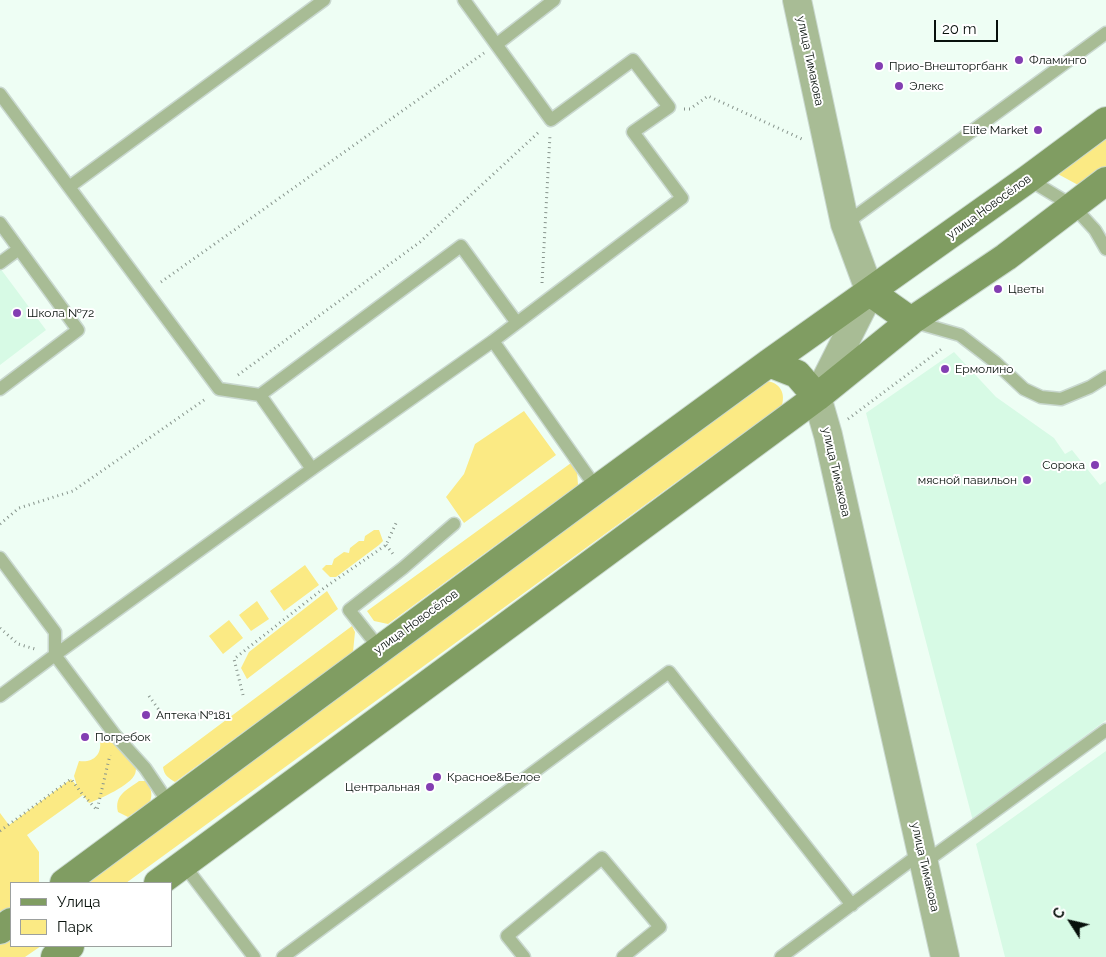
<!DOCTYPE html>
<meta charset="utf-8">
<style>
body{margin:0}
#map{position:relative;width:1106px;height:957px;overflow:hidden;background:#eefef4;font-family:Raleway,sans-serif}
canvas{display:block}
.legend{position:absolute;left:10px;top:882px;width:162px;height:65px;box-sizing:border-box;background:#fff;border:1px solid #9ca09e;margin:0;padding:6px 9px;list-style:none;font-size:15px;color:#08110c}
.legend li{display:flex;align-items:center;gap:10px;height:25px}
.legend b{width:25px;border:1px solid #9ca09e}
.north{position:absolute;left:1046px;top:897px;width:50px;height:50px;-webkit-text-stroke:4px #fff;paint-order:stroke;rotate:305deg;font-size:14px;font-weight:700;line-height:20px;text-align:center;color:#08110c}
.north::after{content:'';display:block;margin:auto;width:18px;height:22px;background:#08110c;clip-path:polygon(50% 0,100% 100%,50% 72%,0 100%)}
.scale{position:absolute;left:934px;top:20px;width:64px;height:22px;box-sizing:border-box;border:2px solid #08110c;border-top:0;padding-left:6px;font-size:15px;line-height:18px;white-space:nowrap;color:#08110c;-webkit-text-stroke:4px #fff;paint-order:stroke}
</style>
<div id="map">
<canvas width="1106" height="957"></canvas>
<ul class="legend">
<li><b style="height:6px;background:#809d62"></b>Улица</li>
<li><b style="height:14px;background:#fbea84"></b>Парк</li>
</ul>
<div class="north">С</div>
<div class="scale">20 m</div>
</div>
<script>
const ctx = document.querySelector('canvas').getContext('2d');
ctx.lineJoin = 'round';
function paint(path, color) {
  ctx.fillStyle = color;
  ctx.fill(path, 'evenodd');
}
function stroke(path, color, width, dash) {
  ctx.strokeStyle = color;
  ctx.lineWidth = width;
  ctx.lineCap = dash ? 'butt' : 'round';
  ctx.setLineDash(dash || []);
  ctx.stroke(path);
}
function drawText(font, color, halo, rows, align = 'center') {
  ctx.font = font + ' Raleway,sans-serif';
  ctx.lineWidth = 4;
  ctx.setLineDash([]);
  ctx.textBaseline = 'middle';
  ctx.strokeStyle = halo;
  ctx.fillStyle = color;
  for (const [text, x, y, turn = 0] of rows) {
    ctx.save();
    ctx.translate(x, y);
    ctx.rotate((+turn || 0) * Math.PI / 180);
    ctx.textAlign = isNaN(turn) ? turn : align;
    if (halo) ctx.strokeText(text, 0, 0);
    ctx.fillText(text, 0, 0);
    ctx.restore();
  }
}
paint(new Path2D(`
 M0 268 46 330 0 365Z
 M954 352 996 397 1054 438 1065 454 1072 450 1100 485 1106 481V720L973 821 866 413Z
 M1106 751V957H1005L976 844Z`), '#d7fae5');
paint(new Path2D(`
 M1106 135V166L1080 186 1056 173Z
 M764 381C778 381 786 391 782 405L126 883H83Z
 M524 411 556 455 464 523 446 497 464 474 475 444Z
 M571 463 577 471 578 485 388 624 374 621 367 611Z
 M374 530H379L383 541 379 545 336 577H330L322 569 326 565H332L334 559 344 552 349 553 350 548 359 541H364L365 536Z
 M305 565 319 585 284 611 270 591Z
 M327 591 338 609 247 679 241 668 249 652Z
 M257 601 269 619 251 631 239 615Z
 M229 620 243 638 223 654 209 636Z
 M352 626 355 632 353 652 175 782C168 778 164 775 163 767Z
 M112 739 136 766C136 769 136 771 135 774 131 785 100 799 89 803L83 795 27 835 39 852V883H11V908L5 913 0 911V813L9 825 71 779 77 786 74 776 79 761C93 763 102 755 100 741Z
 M139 781H145C151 788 153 793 150 802L128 817 118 812C114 795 127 790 139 781Z
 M11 936V946H41L25 957H0V944Z`), '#fbea84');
const service = new Path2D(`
 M464 0 551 120 633 60 669 107 633 132 682 198 493 341 597 489
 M497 44 554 0
 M0 94 69 187
 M1028 179 1073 206 1095 230 1106 249
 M0 223 78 330 0 389
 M845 224 1106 33
 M0 263 19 249
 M911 321 960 335 995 362 1024 389 1041 397 1061 399 1090 387 1106 377
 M260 395 219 389 69 187 324 0
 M312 469 260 395 461 246 517 323
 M0 558 55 632V655L0 696
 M380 649 349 610 403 568 454 524
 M170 805 145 768 115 735 55 655 312 469 493 341
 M924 863 1106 730
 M184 865 254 957
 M283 957 669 672 852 905
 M524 957 507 936 602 858 660 927 623 957
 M781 957 921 853`);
const tertiary = new Path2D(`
 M797 0 845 224 870 292 817 397 828 435 945 957`);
const secondary = new Path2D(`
 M870 292 911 321
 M769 363 797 374 817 397
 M64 883 597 489 769 363 1028 179 1106 121
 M158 883 817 397 911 321 1006 257 1106 181
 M0 930 11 922
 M55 957 70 946`);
stroke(service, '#c9d8cf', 15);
stroke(tertiary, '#c9d8cf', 30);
stroke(secondary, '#c9d8cf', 30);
stroke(new Path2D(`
 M684 109H690L708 96 802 139
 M161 282 484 53
 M542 283 550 135
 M238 375 420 242 540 131
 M848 419 943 348
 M0 524 19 508 73 491 207 398
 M386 545 393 554
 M0 628 18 644 35 649
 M243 695 234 659 324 588 386 545 397 521
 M149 696 164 717 204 714
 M0 831 71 779 83 795 97 810 110 755`), '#87948c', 3, [1, 4]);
stroke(service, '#a8bc95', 12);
stroke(tertiary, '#a8bc95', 28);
stroke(secondary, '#809d62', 28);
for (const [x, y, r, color] of [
 [1019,60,5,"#833eb2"],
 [879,66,5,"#833eb2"],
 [899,86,5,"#833eb2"],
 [1038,130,5,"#833eb2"],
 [998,289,5,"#833eb2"],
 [17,313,5,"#833eb2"],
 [945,369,5,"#833eb2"],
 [1095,465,5,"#833eb2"],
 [1027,480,5,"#833eb2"],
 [146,715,5,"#833eb2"],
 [85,737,5,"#833eb2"],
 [437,777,5,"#833eb2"],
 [430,787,5,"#833eb2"]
]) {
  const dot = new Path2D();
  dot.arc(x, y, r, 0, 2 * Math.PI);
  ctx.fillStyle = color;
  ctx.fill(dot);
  stroke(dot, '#fff', 2);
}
drawText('12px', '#08110c', '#fff', [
 ["Фламинго",1029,60],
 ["Прио-Внешторгбанк",889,66],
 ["Элекс",909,86],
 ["Elite Market",1028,130,"right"],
 ["Цветы",1008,289],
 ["Школа №72",27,313],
 ["Ермолино",955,369],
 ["Сорока",1085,465,"right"],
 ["мясной павильон",1017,480,"right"],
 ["Аптека №181",156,715],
 ["Погребок",95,737],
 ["Красное&Белое",447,777],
 ["Центральная",420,787,"right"]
], 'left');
drawText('12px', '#08110c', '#fff', [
 ["улица Тимакова",810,61,78],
 ["улица Новосёлов",989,207,-36],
 ["улица Тимакова",836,472,77],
 ["улица Новосёлов",416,622,-36],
 ["улица Тимакова",925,867,77]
]);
</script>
